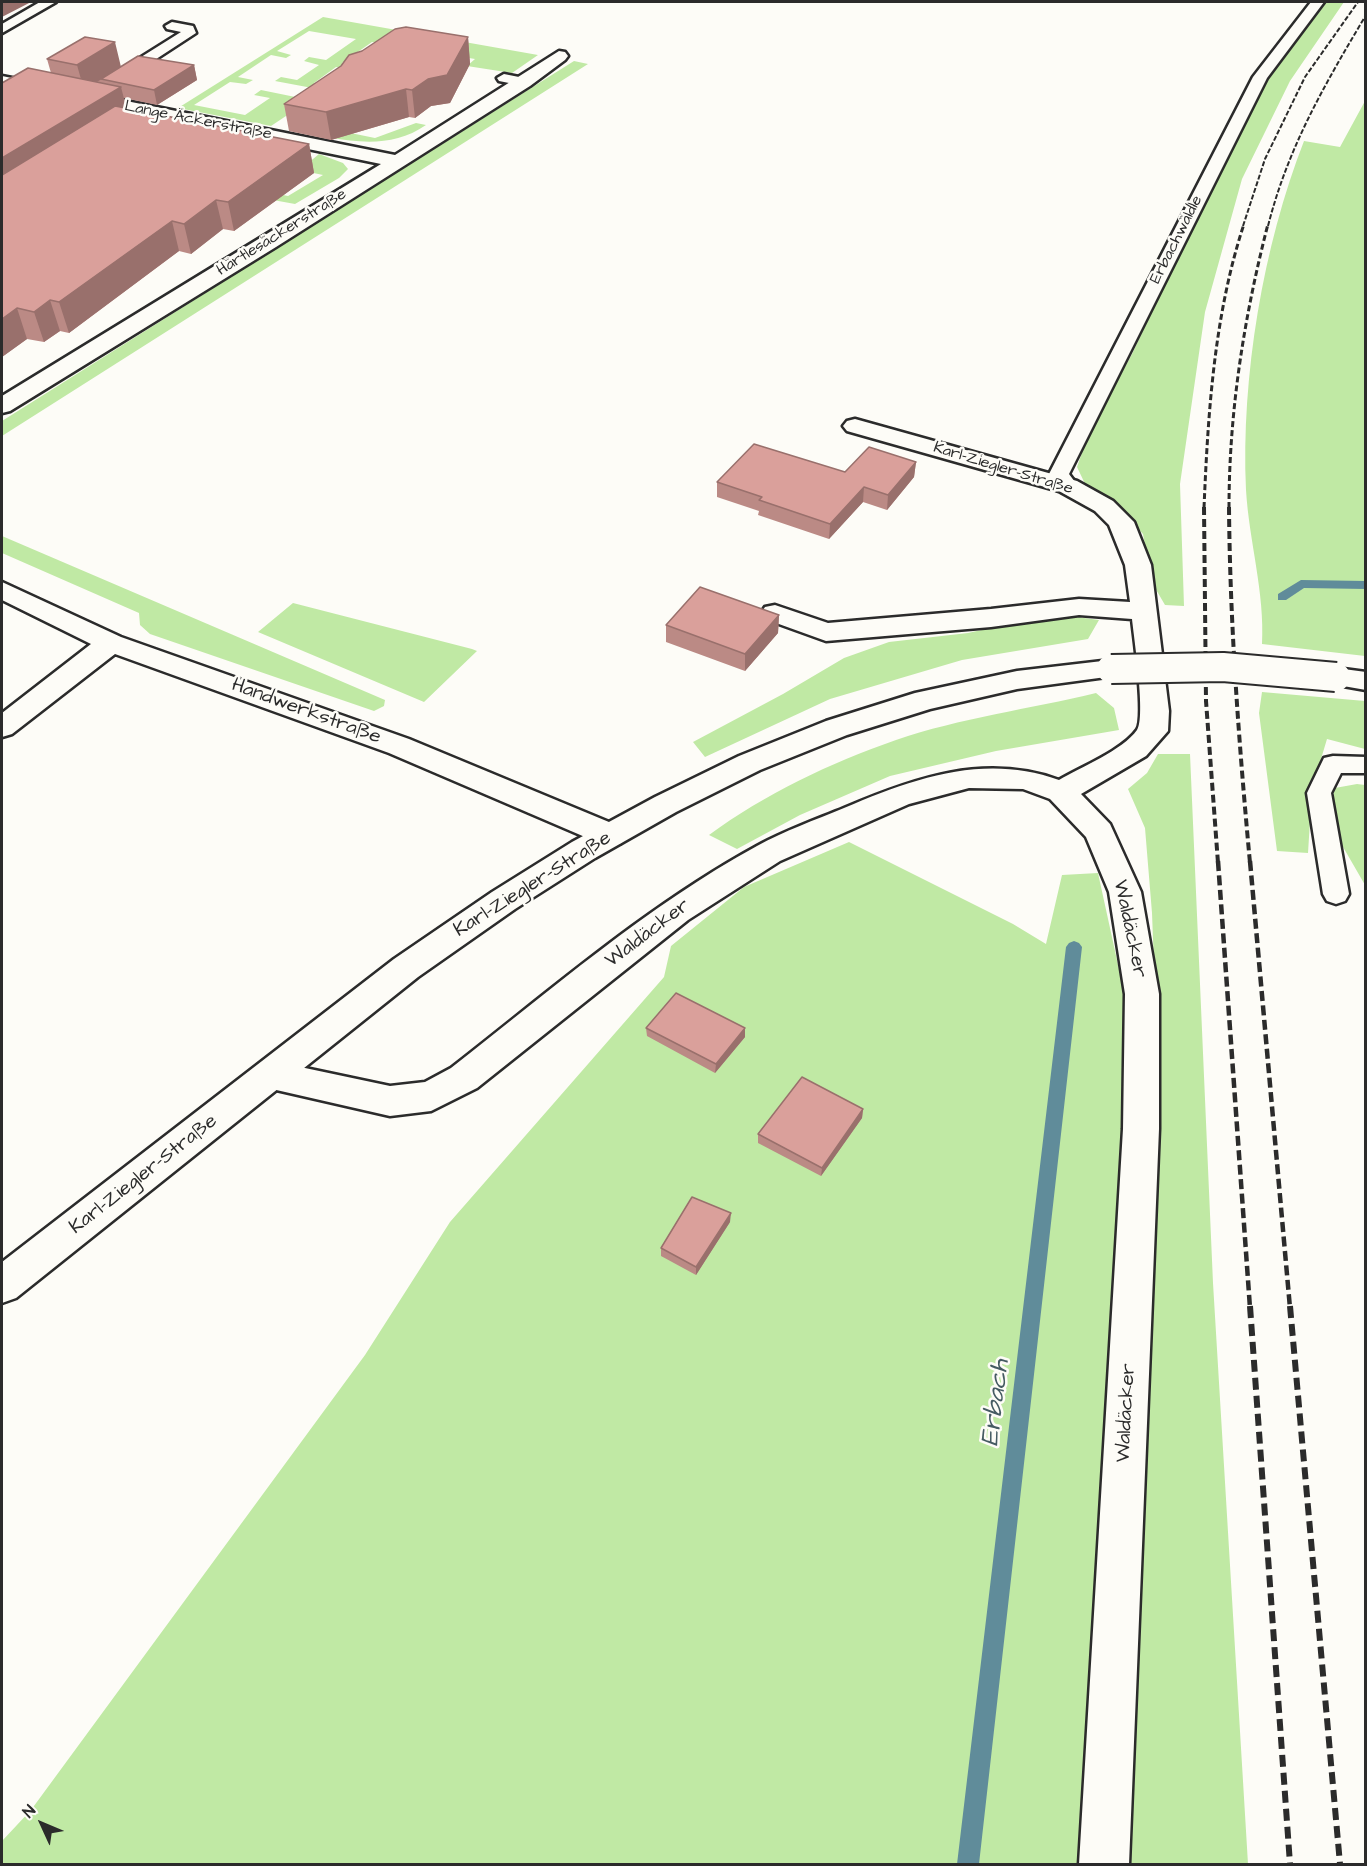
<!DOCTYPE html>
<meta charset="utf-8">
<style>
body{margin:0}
#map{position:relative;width:1367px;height:1866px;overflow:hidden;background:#fdfcf7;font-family:"Architects Daughter",sans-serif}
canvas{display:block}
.frame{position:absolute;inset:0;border:3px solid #2b2b2b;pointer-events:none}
.north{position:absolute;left:12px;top:1794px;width:60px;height:60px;-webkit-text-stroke:4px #fdfcf7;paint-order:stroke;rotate:314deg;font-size:16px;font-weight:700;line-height:24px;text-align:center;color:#2b2b2b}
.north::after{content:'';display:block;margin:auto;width:21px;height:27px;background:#2b2b2b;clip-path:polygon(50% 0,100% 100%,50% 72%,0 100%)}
</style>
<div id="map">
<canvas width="1367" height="1866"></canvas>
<div class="frame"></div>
<div class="north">N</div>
</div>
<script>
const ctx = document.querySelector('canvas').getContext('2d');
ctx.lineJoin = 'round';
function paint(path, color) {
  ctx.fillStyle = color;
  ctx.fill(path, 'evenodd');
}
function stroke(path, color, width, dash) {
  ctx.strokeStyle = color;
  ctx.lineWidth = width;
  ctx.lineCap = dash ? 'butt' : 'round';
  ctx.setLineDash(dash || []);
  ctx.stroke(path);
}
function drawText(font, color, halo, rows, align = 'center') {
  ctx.font = font + ' "Architects Daughter",sans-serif';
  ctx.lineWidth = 5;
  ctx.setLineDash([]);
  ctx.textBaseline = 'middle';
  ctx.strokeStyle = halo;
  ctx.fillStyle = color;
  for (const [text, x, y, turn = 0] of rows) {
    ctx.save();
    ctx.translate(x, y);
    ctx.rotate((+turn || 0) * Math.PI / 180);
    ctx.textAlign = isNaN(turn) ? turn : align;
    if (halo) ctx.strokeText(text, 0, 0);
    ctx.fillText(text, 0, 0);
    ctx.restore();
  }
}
paint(new Path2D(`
 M1321 2H1344L1290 81 1242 179 1205 312 1180 484 1184 606 1165 605 1151 581 1143 534 1119 509 1087 488 1077 467 1088 435 1132 354 1213 181 1266 78Z
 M323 17 538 55 512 73 467 66 475 59 372 42 342 63 357 66 351 70 336 67 314 83 328 86 323 90 275 81 281 77 297 80 319 65 304 61 309 57 326 60 356 39 309 31 277 51 291 55 286 58 271 55 238 77 253 80 246 84 230 82 194 105 245 115 270 98 254 95 261 90 310 100 271 126 178 108Z
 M574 61 588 64 2 436V421Z
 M1365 101V656L1262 644C1265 593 1249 541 1246 490 1241 377 1263 246 1304 141L1340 147Z
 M416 123 426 125C384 154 337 138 291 130L321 127 375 138Z
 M319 154 343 163 348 169 339 178 295 204 273 200V193L288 196 323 175 232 156 307 164Z
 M2 536 385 700 384 706 374 711 150 634 140 625 139 613 2 553Z
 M293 603 472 649 477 651 424 702 258 632Z
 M1069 616 1099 620 1088 639 962 660 830 699 705 757 693 742 783 694 844 658 889 642 968 633 1030 619Z
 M1262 692 1365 701V749L1327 739 1312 789 1308 853 1277 851 1259 713Z
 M1096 693 1114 708 1119 730 996 751 890 776 800 815 737 849 709 835C765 794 830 763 896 740 960 718 1030 709 1096 693Z
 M1158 754H1190L1213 1283 1248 1864H1122L1156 1018 1152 913 1145 828 1128 789 1147 773Z
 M1357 784 1365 785V885L1339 840 1330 806 1335 788Z
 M849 842 1013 924 1046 944 1062 875 1098 873 1127 1006 1129 1187 1083 1864H2V1841L31 1810 365 1355 450 1222 664 977 671 946 744 887Z`), '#c0e9a4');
paint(new Path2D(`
 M1301 580 1366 581V589L1304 588 1286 600H1278V594Z
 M1074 941 1079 943 1082 947 979 1864H957L1066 947 1069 943Z`), '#608c9a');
const service = new Path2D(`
 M40 2H56L2 33V24Z
 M1311 2H1324L1267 78 1069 474 1078 486 1075 490H1061L1049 474 1253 77Z
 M172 22 193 26 196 33 124 80H114V74L181 32 167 29 165 26Z
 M504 74 529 79 531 82 524 86 499 81 497 78Z
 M1333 756 1366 757V773H1341L1331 793 1349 894 1345 901 1336 904 1327 901 1323 894 1307 793 1324 758Z`);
const minor = new Path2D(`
 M559 51 565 52 568 56 565 60 530 86 276 247 10 411 2 413V396L381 164 2 86V76L395 155Z
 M855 419 1077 481 1113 501 1134 522 1151 565 1169 711 1168 731 1146 756 1081 794 1110 824 1141 892 1159 994V1129L1129 1864H1079L1123 1129 1125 994 1109 892 1086 837 1050 799 1023 789 969 788 909 804 780 861 688 920 477 1088 431 1111 390 1116 272 1089 259 1085 254 1075 259 1065 272 1061 390 1086 425 1082 451 1068C550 991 647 906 757 846 784 831 815 820 844 808 914 778 985 753 1059 780 1081 767 1123 750 1137 730 1146 718 1134 638 1132 619L1079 615 991 627 826 641 765 619 761 613 765 607 775 605 828 623 991 609 1079 599 1130 602 1125 565 1109 525 1095 511 1059 491 847 431 843 426 847 421Z
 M2 582 121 637 409 739 621 827 626 835 621 843 610 846 599 843 389 753 115 654 12 734 2 737V713L91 644 2 600Z`);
const tertiary = new Path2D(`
 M1111 660 1121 663 1125 669 1121 675 1017 689 930 709 847 735 760 770 676 812 595 858 515 909 418 977 16 1298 2 1303V1262L394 959 492 892 572 842 655 797 739 756 826 721 915 693 1017 671Z
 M1336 668 1366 672V690L1326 683 1322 677 1326 671Z`);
stroke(service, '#2b2b2b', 5);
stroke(minor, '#2b2b2b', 5);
stroke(tertiary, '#2b2b2b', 5);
paint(service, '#fdfcf7');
paint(minor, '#fdfcf7');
paint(tertiary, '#fdfcf7');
stroke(new Path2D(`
 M1243 226 1265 159 1305 77 1358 2
 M1268 226C1288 147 1325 84 1366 15`), '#2b2b2b', 2, [5, 2]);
stroke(new Path2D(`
 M1204 508C1208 413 1214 315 1244 224
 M1229 508C1229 412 1244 317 1268 224`), '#2b2b2b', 3, [6, 3]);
stroke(new Path2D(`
 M1204 507 1206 701 1218 863
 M1229 507C1230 626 1239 744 1250 863`), '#2b2b2b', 4, [8, 4]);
stroke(new Path2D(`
 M1218 861 1250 1308
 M1250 861 1290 1308`), '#2b2b2b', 4.5, [10, 4.5]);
stroke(new Path2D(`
 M1250 1306 1290 1864
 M1290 1306 1340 1864`), '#2b2b2b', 6, [12, 6]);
const tertiaryBridge = new Path2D(`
 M1111 669 1223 667 1336 677`);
stroke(tertiaryBridge, '#2b2b2b', 32, []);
stroke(tertiaryBridge, '#fdfcf7', 28);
paint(new Path2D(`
 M468 37 470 64 450 103 431 106 415 118 409 117 331 140 289 131 284 104 341 66Z
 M47 59 121 67 194 65 197 80 157 105 124 98 127 108 309 144 314 173 234 231 223 229 191 254 179 251 69 333 60 331 44 342 27 339 2 357V83L51 73Z
 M916 462 914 477 887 510 863 502 829 539 758 515 759 511 717 497V482L845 472Z
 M779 615 778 633 745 671 666 642V625Z
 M646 1028 745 1037 715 1073 647 1036Z
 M863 1109 862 1118 821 1176 758 1143V1134Z
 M730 1222 696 1275 661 1256V1248Z`), '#bb8a85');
paint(new Path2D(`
 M2 2H31L2 17Z
 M468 37 470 64 450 103 431 106 415 118 412 90 428 79Z
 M115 42 121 67 84 90 77 65Z
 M194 65 197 80 157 105 154 90Z
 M121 87 128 114 2 193V158Z
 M406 89 409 117 331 140 326 112Z
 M309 144 314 173 234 231 228 202Z
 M216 200 223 229 191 254 184 224Z
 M172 221 179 251 69 333 59 302Z
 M50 300 60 331 44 342 34 312Z
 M17 308 27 339 2 357V319Z
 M916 462 914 477 887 510 888 495Z
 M864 487 863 502 829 539 830 524Z
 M779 615 778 633 745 671V654Z
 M745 1028V1037L715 1073 716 1064Z
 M863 1109 862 1118 821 1176 822 1168Z
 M731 1213 730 1222 696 1275V1267Z`), '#99706c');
const building = new Path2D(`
 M406 27 468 37 447 75 428 79 412 90 406 89 326 112 284 104 341 66 349 55 362 51 395 29Z
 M85 37 115 42 77 65 47 59Z
 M138 56 194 65 154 90 101 79Z
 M28 68 121 87 2 158V83Z
 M115 106 309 144 228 202 216 200 184 224 172 221 59 302 50 300 34 312 17 308 2 319V175Z
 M754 444 845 472 869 447 916 462 888 495 864 487 830 524 759 500 762 497 717 482Z
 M700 587 779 615 745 654 666 625Z
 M676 993 745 1028 716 1064 646 1028Z
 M802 1077 863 1109 822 1168 758 1134Z
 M692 1197 731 1213 696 1267 661 1248Z`);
paint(building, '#daa09b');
stroke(building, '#99706c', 1.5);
drawText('16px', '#2b2b2b', '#fdfcf7', [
 ["Lange Äckerstraße",198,121,11],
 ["Härtlesäckerstraße",282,233,-32],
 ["Erbachwäldle",1177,240,-63],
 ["Karl-Ziegler-Straße",1003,469,17]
]);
drawText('20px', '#2b2b2b', '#fdfcf7', [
 ["Handwerkstraße",306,712,20],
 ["Karl-Ziegler-Straße",533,885,-32],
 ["Waldäcker",1129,929,78],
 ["Waldäcker",648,934,-37],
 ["Karl-Ziegler-Straße",144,1175,-38],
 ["Waldäcker",1127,1413,-87]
]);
drawText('italic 26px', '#455b62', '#fdfcf7', [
 ["Erbach",997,1403,-83]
]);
</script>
